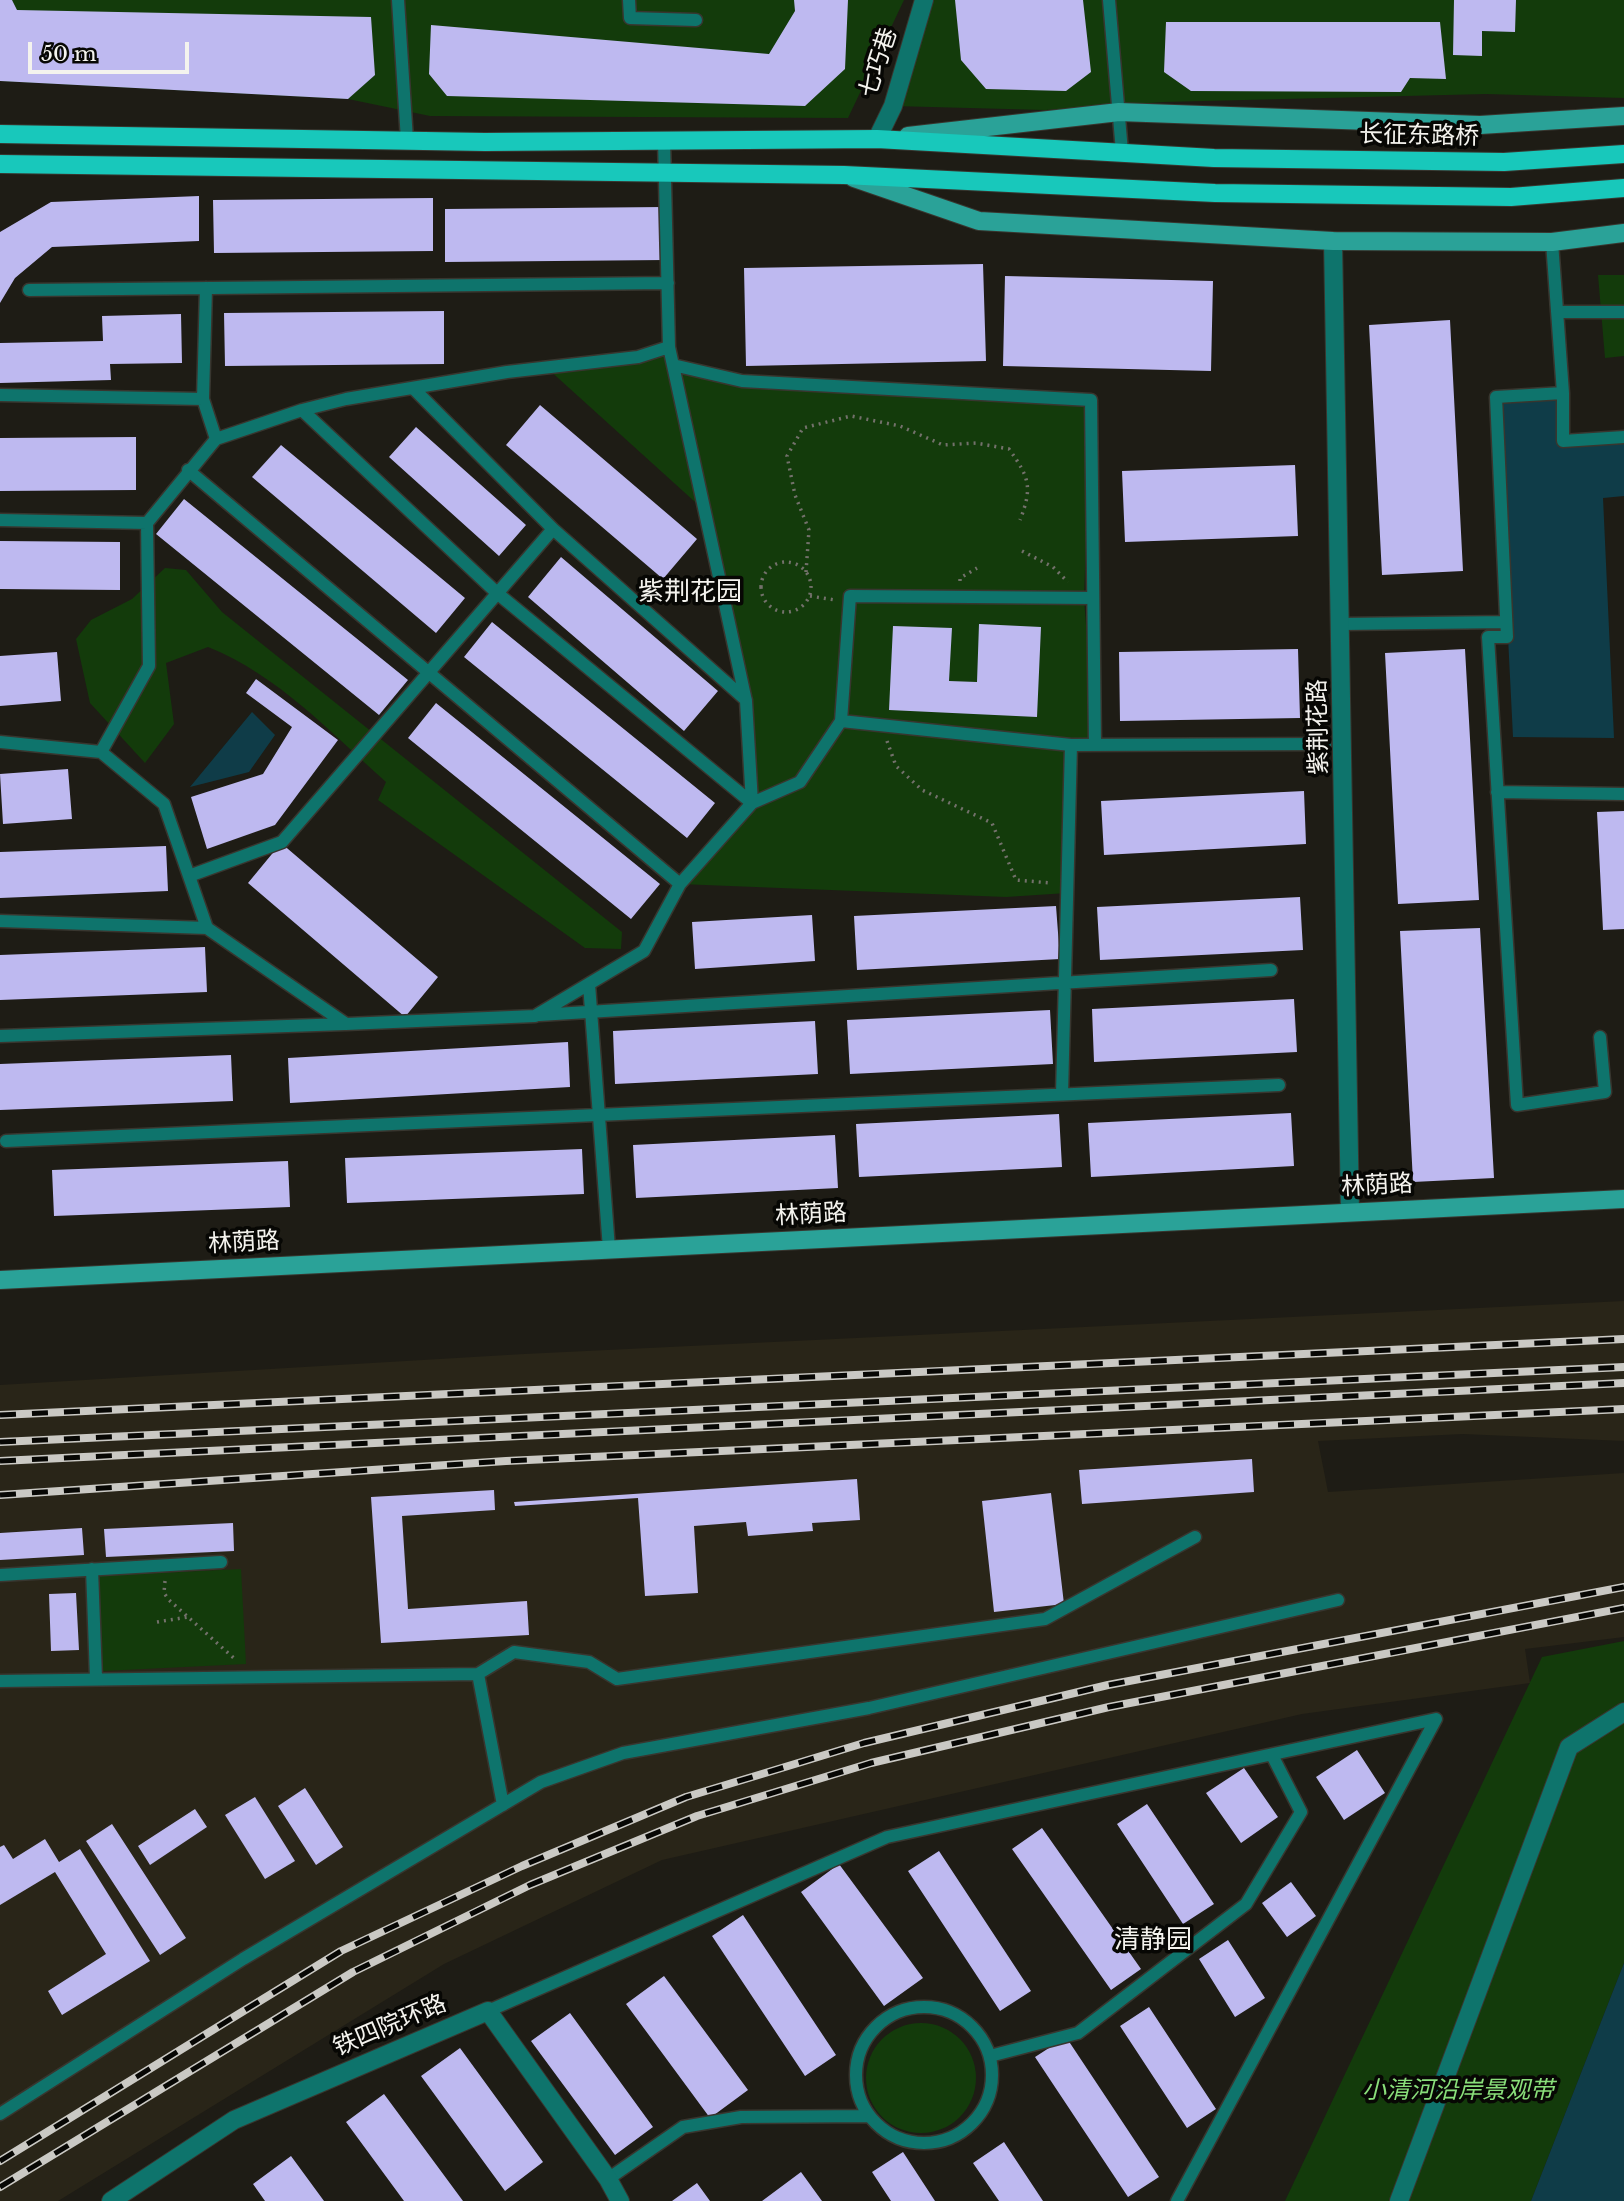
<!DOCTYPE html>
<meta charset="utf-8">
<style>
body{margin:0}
#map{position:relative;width:1624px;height:2201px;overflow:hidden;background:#1e1c15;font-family:"Libre Baskerville",serif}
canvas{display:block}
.scale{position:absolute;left:28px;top:42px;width:161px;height:32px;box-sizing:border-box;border:4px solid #f4f3ee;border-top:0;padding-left:9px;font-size:21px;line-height:24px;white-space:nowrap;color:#f4f3ee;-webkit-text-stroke:5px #070704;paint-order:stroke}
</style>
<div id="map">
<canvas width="1624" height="2201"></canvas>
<div class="scale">50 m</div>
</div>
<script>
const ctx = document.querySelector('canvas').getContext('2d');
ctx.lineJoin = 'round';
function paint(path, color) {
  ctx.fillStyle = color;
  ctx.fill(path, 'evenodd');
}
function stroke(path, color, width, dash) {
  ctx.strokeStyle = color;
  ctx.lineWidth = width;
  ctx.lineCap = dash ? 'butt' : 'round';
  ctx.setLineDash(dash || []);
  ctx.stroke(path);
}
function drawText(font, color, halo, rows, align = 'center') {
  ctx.font = font + ' "Libre Baskerville","Noto Sans SC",serif';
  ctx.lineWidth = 7;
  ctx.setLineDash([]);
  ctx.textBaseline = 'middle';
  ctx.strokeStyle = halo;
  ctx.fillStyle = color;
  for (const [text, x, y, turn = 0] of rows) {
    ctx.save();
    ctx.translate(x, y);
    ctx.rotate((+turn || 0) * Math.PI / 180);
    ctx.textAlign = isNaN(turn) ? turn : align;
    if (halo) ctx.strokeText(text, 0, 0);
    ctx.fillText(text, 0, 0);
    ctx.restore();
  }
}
paint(new Path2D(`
 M1624 1301V1441L1463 1434 1318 1441 1328 1492 1624 1473V1637L1525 1649 1530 1683 1302 1714 662 1860 444 1964 58 2201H0V1385L524 1354Z`), '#292518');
paint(new Path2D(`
 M0 0H904L848 118 430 116 348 99 0 81Z
 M924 0H1624V98L1486 94 1164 102 1045 110 893 106Z
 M1598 275H1624V356L1605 358Z
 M669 347 684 368 742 381 1091 400 1084 598 1095 745H1072L1067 893 1006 897 680 884 752 803 746 701 705 511 547 368Z
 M165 568 186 570 222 612 622 932 621 949 585 948 378 800 386 782C330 732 278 675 208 647L166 663 174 724 145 763 90 703 76 639 91 620 132 599Z
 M241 1569 246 1664 103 1671 98 1576Z
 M1624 1641V1963L1531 2201H1285L1542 1657Z
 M866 2078a55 55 0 1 1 110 0a55 55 0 1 1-110 0Z`), '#133b0b');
paint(new Path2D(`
 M1563 393V441L1624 437V496L1603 498 1614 738 1513 737 1496 397Z
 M252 712 275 735 249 772 190 787Z
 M1624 1963V2201H1531Z`), '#0f3c48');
paint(new Path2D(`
 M0 0H12L17 10 371 17 375 75 348 99 0 81Z
 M794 0H848L845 69 805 106 447 96 429 74 431 25 769 54 795 11Z
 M955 0H1083L1091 72 1066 91 986 89 961 60Z
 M1454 0H1516L1515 32 1482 31V56L1453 55Z
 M1166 22H1440L1446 79 1410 78 1401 92 1191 91 1164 72Z
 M199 196V241L52 247 15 278 0 303V232L51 202Z
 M433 198V251L214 253 213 200Z
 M664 207 665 260 445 262V209Z
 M983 264 986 361 746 366 744 268Z
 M1005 276 1213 281 1211 371 1003 366Z
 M444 311V364L225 366 224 313Z
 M181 314 182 363 110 364 111 380 0 383V343L103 341 102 316Z
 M1450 320 1463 571 1382 575 1369 325Z
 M540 405 697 539 663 579 506 445Z
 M416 427 526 525 499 556 389 457Z
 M136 437V490L0 491V438Z
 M281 445 465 598 436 633 252 477Z
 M1295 465 1298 536 1125 542 1122 471Z
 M184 499 408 680 379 715 156 534Z
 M0 541 120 542V590L0 589Z
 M561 557 718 691 684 731 528 597Z
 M492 622 715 803 687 838 464 657Z
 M979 624 1041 627 1037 717 889 710 893 626 952 628 949 681 977 682Z
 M1298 649 1300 718 1120 721 1119 652Z
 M1465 649 1479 900 1398 904 1385 653Z
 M57 652 61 701 0 706V656Z
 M256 679 338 740 275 825 207 849 191 797 263 774 292 727 246 693Z
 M436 703 660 884 631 919 408 738Z
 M68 769 72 819 3 824 0 774Z
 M1304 791 1306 844 1104 855 1101 801Z
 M1624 811V929L1603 930 1597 812Z
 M281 843 438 977 405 1017 248 883Z
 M166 846 168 891 0 898V852Z
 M1300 897 1303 950 1100 960 1097 907Z
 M1056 906 1060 959 857 970 854 916Z
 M812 915 815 961 695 969 692 922Z
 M1480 928 1494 1178 1413 1182 1400 931Z
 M205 947 207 992 0 1000V955Z
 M1294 999 1297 1052 1094 1062 1092 1009Z
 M1050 1010 1053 1064 850 1074 847 1020Z
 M815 1021 818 1074 615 1084 613 1031Z
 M568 1042 570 1087 290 1103 288 1058Z
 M231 1055 233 1101 0 1110V1064Z
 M1291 1113 1294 1166 1091 1177 1088 1123Z
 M1059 1114 1062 1167 859 1177 856 1124Z
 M835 1135 838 1188 636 1198 633 1145Z
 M582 1149 584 1194 347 1203 345 1158Z
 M288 1161 290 1207 54 1216 52 1170Z
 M1252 1459 1254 1492 1082 1504 1079 1470Z
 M857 1479 860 1520 812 1523 813 1531 748 1536 746 1522 694 1526 698 1593 645 1596 638 1498 515 1506 514 1502Z
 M494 1490 495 1510 402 1516 408 1609 527 1601 529 1635 381 1643 371 1497Z
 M1051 1493 1064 1604 994 1612 982 1501Z
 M233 1523 234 1551 106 1557 104 1529Z
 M82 1528 84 1555 0 1560V1533Z
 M76 1593 79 1650 51 1651 49 1594Z
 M1357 1750 1385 1793 1344 1820 1316 1777Z
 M1244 1768 1278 1817 1241 1843 1206 1793Z
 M305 1788 343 1847 316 1865 278 1806Z
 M255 1797 295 1861 265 1879 225 1815Z
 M1147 1804 1214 1904 1183 1924 1117 1824Z
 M195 1809 207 1827 150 1865 138 1846Z
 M112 1824 186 1938 160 1955 86 1841Z
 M1042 1828 1141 1969 1111 1990 1012 1849Z
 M45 1839 59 1862 80 1849 150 1961 62 2015 48 1991 106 1954 55 1872 0 1905V1847L4 1845 13 1859Z
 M939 1851 1031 1991 1000 2011 908 1871Z
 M839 1864 923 1978 884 2006 801 1892Z
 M1291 1882 1316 1916 1287 1937 1262 1903Z
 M743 1915 836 2055 805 2076 712 1936Z
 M1228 1940 1265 1998 1235 2017 1199 1959Z
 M664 1976 748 2090 710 2118 626 2004Z
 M1149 2007 1216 2109 1187 2128 1120 2026Z
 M570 2013 653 2127 615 2155 531 2041Z
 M1066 2037 1159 2177 1128 2197 1035 2057Z
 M460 2048 543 2162 505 2191 421 2076Z
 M384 2094 463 2201H404L346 2122Z
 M1004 2142 1043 2201H999L973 2163Z
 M903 2152 935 2201H891L872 2172Z
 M291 2156 324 2201H265L253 2184Z
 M801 2172 822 2201H762Z
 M697 2183 710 2201H672Z`), '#beb9f0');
const lane = new Path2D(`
 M398 0 407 140
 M629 0 630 18 696 20
 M1109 0 1122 152
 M1552 242 1563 393 1496 397 1507 637H1488L1517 1105 1605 1092 1600 1037
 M29 290 668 283
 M1557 312H1624
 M673 365 742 381 1091 400 1095 745
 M414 389 553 529 746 700
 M1563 393V441L1624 437
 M0 395 203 399 216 439
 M203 399 206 288
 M302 410 497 593 752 803 800 782 841 721 1071 745 1062 1094
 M188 470 680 884
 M0 520 147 523
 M1342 624 1506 622
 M841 721 850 596 1092 598
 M0 742 101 752 164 804 207 928 346 1024 535 1016 644 951 680 884 752 803 746 701 669 347 664 140
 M1071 745 1325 744
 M101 752 149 666 147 523 216 439 302 410 346 399 507 372 638 357 669 347
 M1497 792 1624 794
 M189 876 282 842 553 529
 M0 921 207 928
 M589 984 609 1249
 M539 1015 1271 970
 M0 1036 345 1024
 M6 1141 1279 1085
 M92 1569 96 1678
 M0 1575 221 1562
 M478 1674 514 1652 589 1662 617 1679 1045 1619 1195 1537
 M0 1681 478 1674 503 1805
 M856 2075a68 68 0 1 1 136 0a68 68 0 1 1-136 0Z
 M488 2011 887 1837 1436 1719 1177 2201
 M990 2056 1078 2033 1246 1904 1301 1812 1272 1755
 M0 2114 243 1959 541 1782 623 1753 869 1708 1338 1600
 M608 2179 683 2127 741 2117 868 2116`);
const street = new Path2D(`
 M877 139 893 106 924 0
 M1333 241 1350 1212
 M111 2201 234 2120 488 2011 608 2179 620 2201
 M1399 2201 1569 1747 1624 1712`);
const secondary = new Path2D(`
 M908 136 1119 112 1480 125 1624 116
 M854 178 979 221 1333 241 1552 242 1624 233
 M0 1280 1624 1199`);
const primary = new Path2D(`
 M0 134 485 142 877 139 1214 158 1504 162 1624 154
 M0 164 844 175 1215 193 1511 197 1624 188`);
stroke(lane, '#38362f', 15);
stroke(street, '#38362f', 20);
stroke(secondary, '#38362f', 20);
stroke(primary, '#38362f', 20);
stroke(new Path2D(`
 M1022 551 1053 567 1068 582
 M761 587a25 25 0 1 1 50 0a25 25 0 1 1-50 0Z
 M806 572 809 530 795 495 787 456 803 428 851 416 900 426 943 445 976 443 1009 449C1029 477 1033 487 1020 520
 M960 581V578L977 568
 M810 596 835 600
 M887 741 896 766 922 790 992 823 1016 880 1051 883
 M165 1581 164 1593 169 1600 236 1660
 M157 1622 188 1617`), '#73716b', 3.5, [2, 5]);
stroke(lane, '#0e746c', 12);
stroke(street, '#0e746c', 18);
stroke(secondary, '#2aa298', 18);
stroke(primary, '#18c8bb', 18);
const rail = new Path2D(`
 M0 1415 1624 1339
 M0 1442 1624 1367
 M0 1461 1624 1383
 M0 1495 506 1461 1624 1409
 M0 2161 341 1951 522 1866 686 1797 864 1743 1108 1685 1624 1587
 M0 2187 353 1972 530 1885 697 1816 871 1763 1109 1707 1624 1608`);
stroke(rail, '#cac9c4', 8);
stroke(rail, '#070704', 5, [16]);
drawText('24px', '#f4f3ee', '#070704', [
 ["七巧巷",879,63,-72],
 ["长征东路桥",1419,136,1],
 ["紫荆花路",1319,727,-91],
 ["林荫路",1377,1186,-3],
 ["林荫路",811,1215,-3],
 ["林荫路",244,1243,-3],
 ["铁四院环路",390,2026,-23]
]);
drawText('italic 24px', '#89de7a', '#070704', [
 ["小清河沿岸景观带",1458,2091]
]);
drawText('26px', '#f4f3ee', '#070704', [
 ["紫荆花园",690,593],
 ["清静园",1153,1941]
]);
</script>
